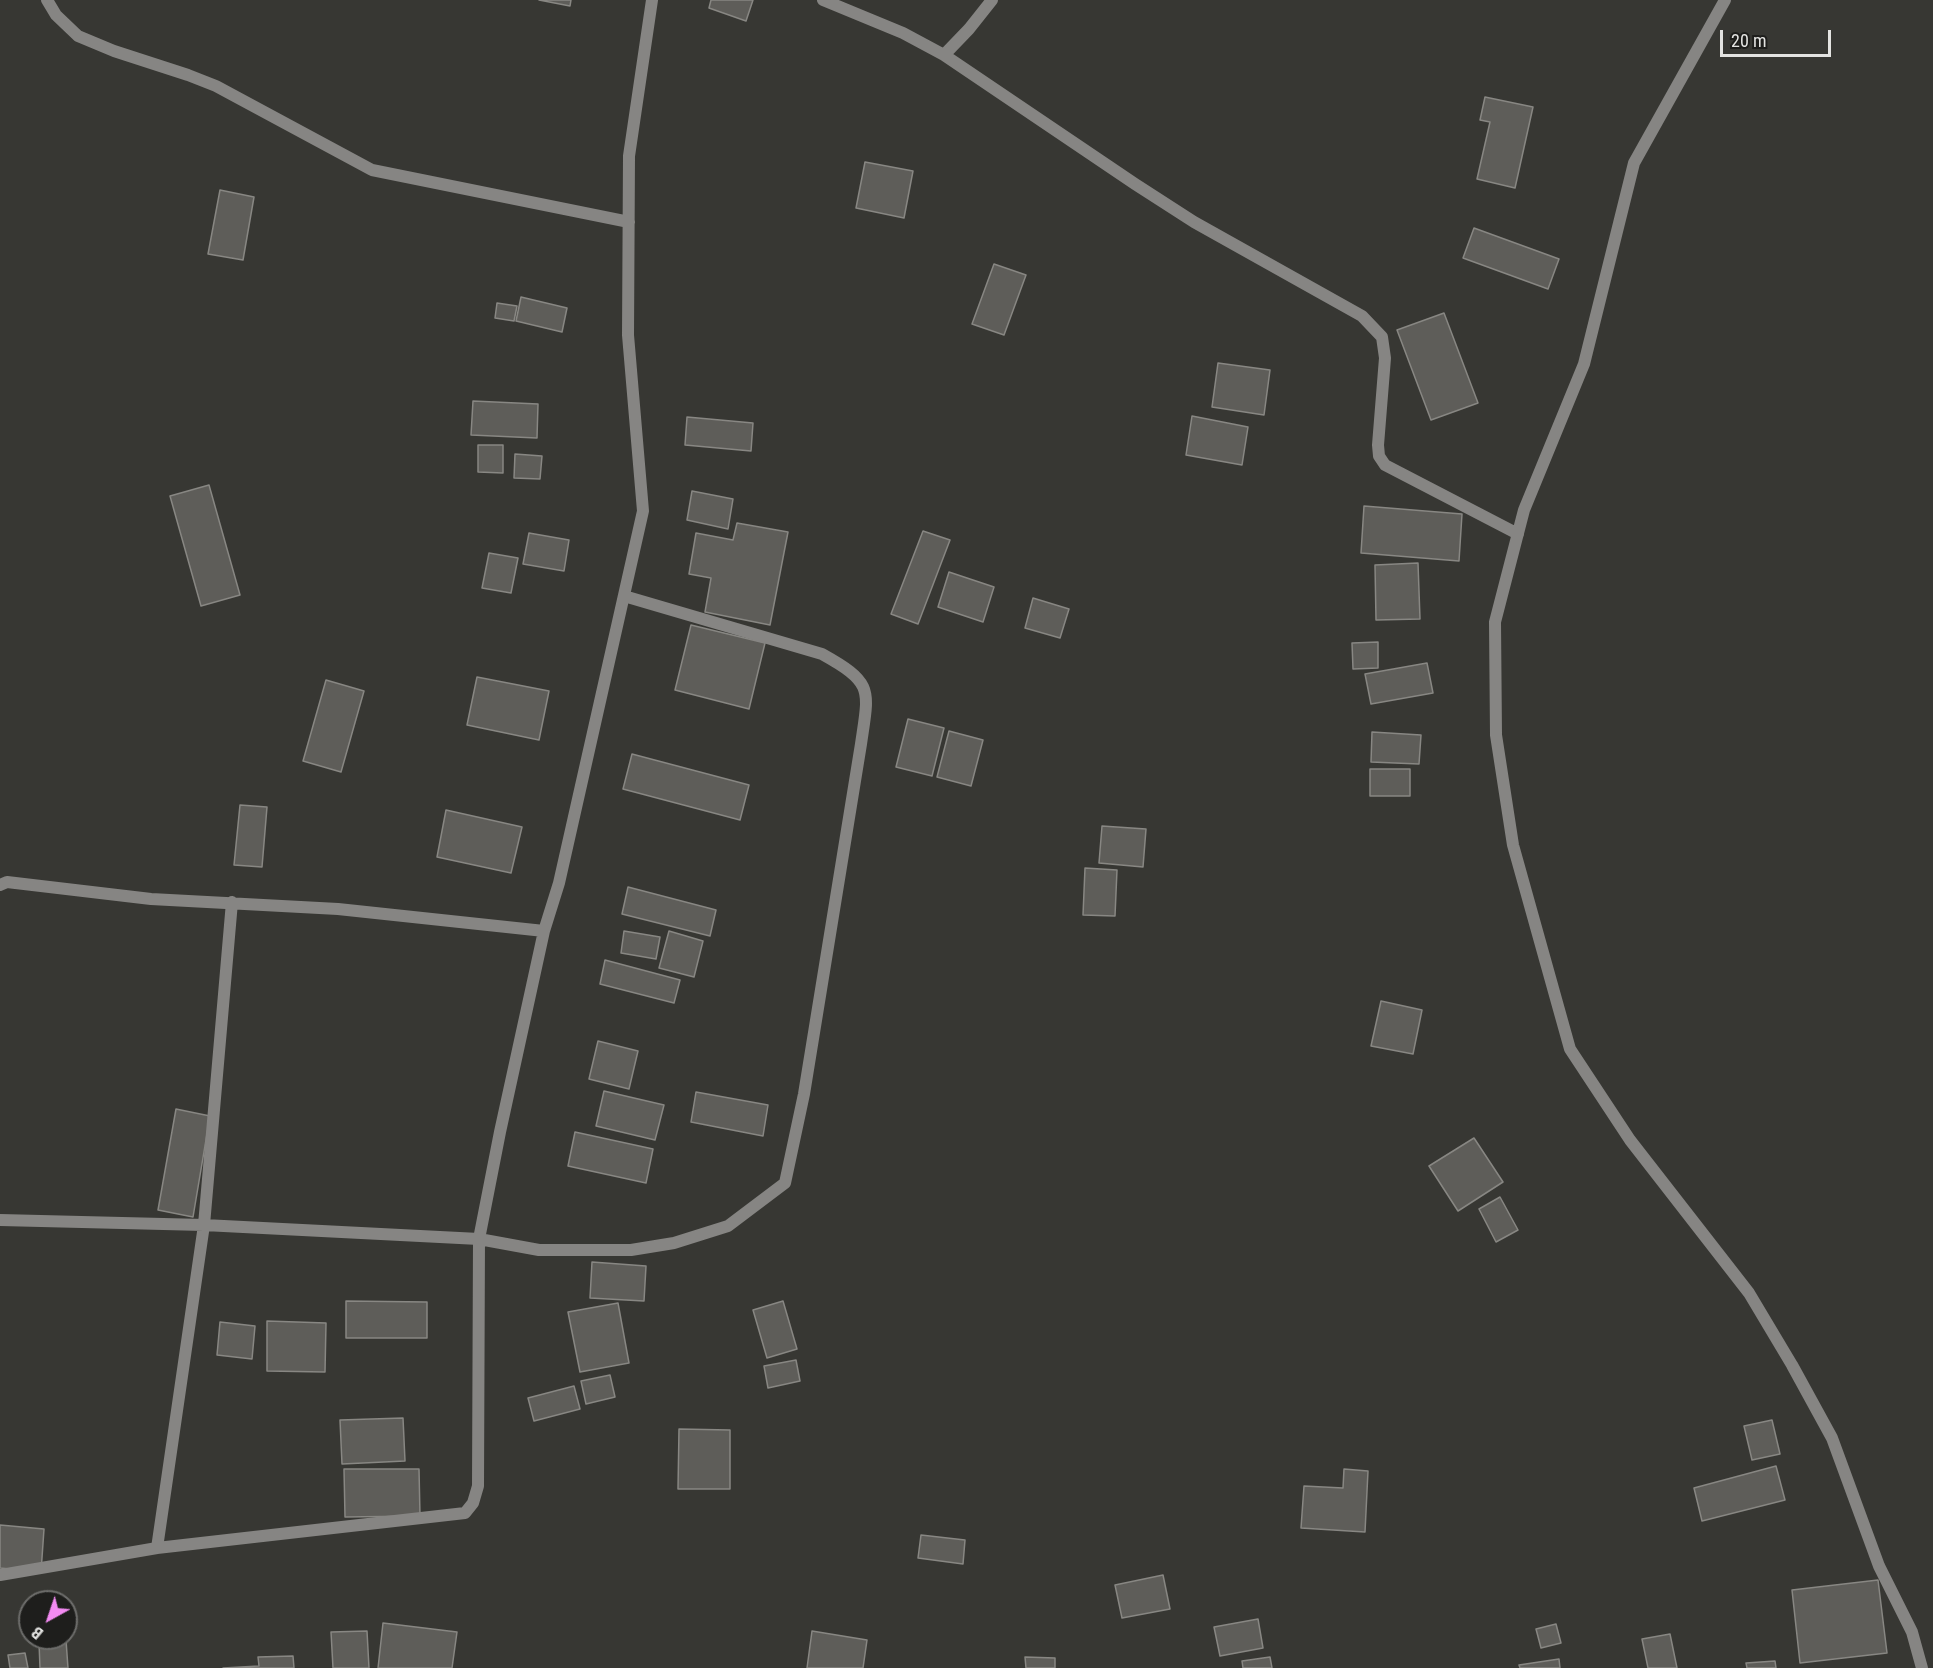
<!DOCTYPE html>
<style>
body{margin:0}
#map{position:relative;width:1933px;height:1668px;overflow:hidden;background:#373733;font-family:"Roboto Condensed",sans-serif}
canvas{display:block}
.north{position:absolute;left:18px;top:1590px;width:60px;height:60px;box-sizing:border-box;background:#1e1e1c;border:2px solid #6d6d6b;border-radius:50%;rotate:220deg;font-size:16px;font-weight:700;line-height:24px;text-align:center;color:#e4e4e2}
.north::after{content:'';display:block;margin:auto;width:21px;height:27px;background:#f38af2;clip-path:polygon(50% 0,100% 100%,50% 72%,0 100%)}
.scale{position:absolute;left:1720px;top:30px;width:111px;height:27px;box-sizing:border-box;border:3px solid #e4e4e2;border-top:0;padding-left:8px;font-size:18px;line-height:21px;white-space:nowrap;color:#e4e4e2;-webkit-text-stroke:4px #1e1e1c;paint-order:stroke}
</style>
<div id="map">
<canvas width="1933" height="1668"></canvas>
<div class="north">B</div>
<div class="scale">20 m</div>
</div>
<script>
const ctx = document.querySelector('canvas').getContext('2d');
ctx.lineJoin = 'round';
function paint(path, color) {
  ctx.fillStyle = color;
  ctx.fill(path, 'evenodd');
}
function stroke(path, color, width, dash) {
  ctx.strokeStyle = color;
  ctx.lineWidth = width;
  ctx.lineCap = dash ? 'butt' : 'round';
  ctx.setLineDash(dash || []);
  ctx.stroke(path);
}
const building = new Path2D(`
 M539 0H571L570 6Z
 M711 0H753L746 21 709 8Z
 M1485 97 1533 107 1515 188 1477 179 1490 122 1480 120Z
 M865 162 913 171 904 218 856 208Z
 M220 190 254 197 243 260 208 254Z
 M1474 228 1559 259 1548 289 1463 258Z
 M994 264 1026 275 1004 335 972 324Z
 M521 297 567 308 562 332 516 321Z
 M497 303 517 306 514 321 495 318Z
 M1444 313 1478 403 1431 420 1397 330Z
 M1218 363 1270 370 1264 415 1212 407Z
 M473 401 538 404 537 438 471 435Z
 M1192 416 1248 427 1242 465 1186 455Z
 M687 417 753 423 751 451 685 445Z
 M478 445H503V473L478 472Z
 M515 454 542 456 540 479 514 478Z
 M209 485 240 595 201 606 170 496Z
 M692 491 733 499 728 529 687 520Z
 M1364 506 1462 514 1459 561 1361 553Z
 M737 523 788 532 770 625 705 612 711 578 689 574 696 533 733 540Z
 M923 531 950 540 918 624 891 614Z
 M529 533 569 540 564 571 523 564Z
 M489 553 518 558 511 593 482 588Z
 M1418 563 1420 619 1376 620 1375 565Z
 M949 572 994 587 983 622 938 607Z
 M1033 598 1069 609 1060 638 1025 628Z
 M691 625 765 643 749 709 675 690Z
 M1378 642V668L1353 669 1352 643Z
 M1427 663 1433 693 1371 704 1365 674Z
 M477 677 549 691 539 740 467 725Z
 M326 680 364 691 341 772 303 761Z
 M908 719 944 728 932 776 896 767Z
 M949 731 983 740 971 786 937 777Z
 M1372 732 1421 735 1419 764 1371 762Z
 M632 754 749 785 740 820 623 789Z
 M1370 769H1410V796H1370Z
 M240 805 267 807 262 867 234 865Z
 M446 810 522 827 511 873 437 857Z
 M1102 826 1146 829 1143 867 1099 863Z
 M1085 868 1117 870 1115 916 1083 915Z
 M628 887 716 910 710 936 622 914Z
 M624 931 660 937 656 959 621 953Z
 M669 931 703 941 694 977 659 968Z
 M605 960 680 980 674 1003 600 984Z
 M1381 1001 1422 1010 1413 1054 1371 1046Z
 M598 1041 638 1051 629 1089 589 1079Z
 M604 1091 664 1105 655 1140 596 1126Z
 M696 1092 768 1105 763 1136 691 1122Z
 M176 1109 210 1116 193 1217 158 1210Z
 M575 1132 653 1149 646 1183 568 1166Z
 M1474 1138 1503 1182 1458 1211 1429 1166Z
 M1500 1197 1518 1230 1496 1242 1479 1209Z
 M592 1262 646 1266 644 1301 590 1298Z
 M346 1301 427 1302V1338H346Z
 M783 1301 797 1349 767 1358 753 1310Z
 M618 1303 629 1363 580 1372 568 1312Z
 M267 1321 326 1323 325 1372 267 1371Z
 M220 1322 255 1326 252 1359 217 1355Z
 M796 1360 800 1381 768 1388 764 1366Z
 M610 1375 615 1397 586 1404 581 1381Z
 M574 1386 580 1409 534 1421 528 1398Z
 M403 1418 405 1461 342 1464 340 1420Z
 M1772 1420 1780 1454 1752 1460 1744 1426Z
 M679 1429 730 1430V1489H678Z
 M1776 1466 1785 1500 1702 1521 1694 1488Z
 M344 1469H419L420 1516 345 1517Z
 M1344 1469 1368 1471 1365 1532 1301 1528 1304 1486 1343 1488Z
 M0 1525 44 1529 41 1572 0 1568Z
 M921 1535 965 1540 963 1564 918 1558Z
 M1163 1575 1170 1609 1122 1618 1115 1585Z
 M1878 1580 1887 1653 1800 1663 1792 1590Z
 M1258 1619 1263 1648 1220 1656 1214 1627Z
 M383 1623 457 1632 452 1668H378Z
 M1556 1624 1561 1643 1541 1648 1536 1629Z
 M367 1631 369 1668H333L331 1632Z
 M812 1631 867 1640 863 1668H807Z
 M1670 1634 1677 1668H1648L1642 1639Z
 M66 1640 68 1668H40L39 1642Z
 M25 1653 28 1668H10L8 1655Z
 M293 1656 294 1668H223L259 1666 258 1657Z
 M1025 1657 1055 1658V1668H1026Z
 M1270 1657 1272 1668H1243L1242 1661Z
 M1559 1659 1560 1668H1520L1519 1665Z
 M1775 1661 1776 1668H1747L1746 1663Z`);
paint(building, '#5e5d59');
stroke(building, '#888783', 1.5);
stroke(new Path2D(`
 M47 0 56 15 78 36 114 51 188 75 216 86 372 170 629 222
 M823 0 903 33 944 55 1135 184 1194 222 1362 316 1382 337 1385 358 1378 445 1379 456 1385 465 1518 534
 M1725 0 1634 163 1584 364 1524 510 1495 622 1496 735 1513 845 1570 1049 1630 1140 1749 1293 1792 1365 1832 1438 1879 1566 1912 1632 1922 1668
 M944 55 969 29 992 0
 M0 885 7 882 151 899 338 909 544 931
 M0 1220 204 1225 479 1239 539 1250H631L674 1243 728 1226 785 1183 804 1094 861 744C869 689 874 683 822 654L624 596
 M157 1548 204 1225 232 902
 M0 1575 157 1548 465 1513 473 1503 478 1486 479 1239 500 1132 544 931 559 883 643 511 628 335 629 156 652 0`), '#868583', 12);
</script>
